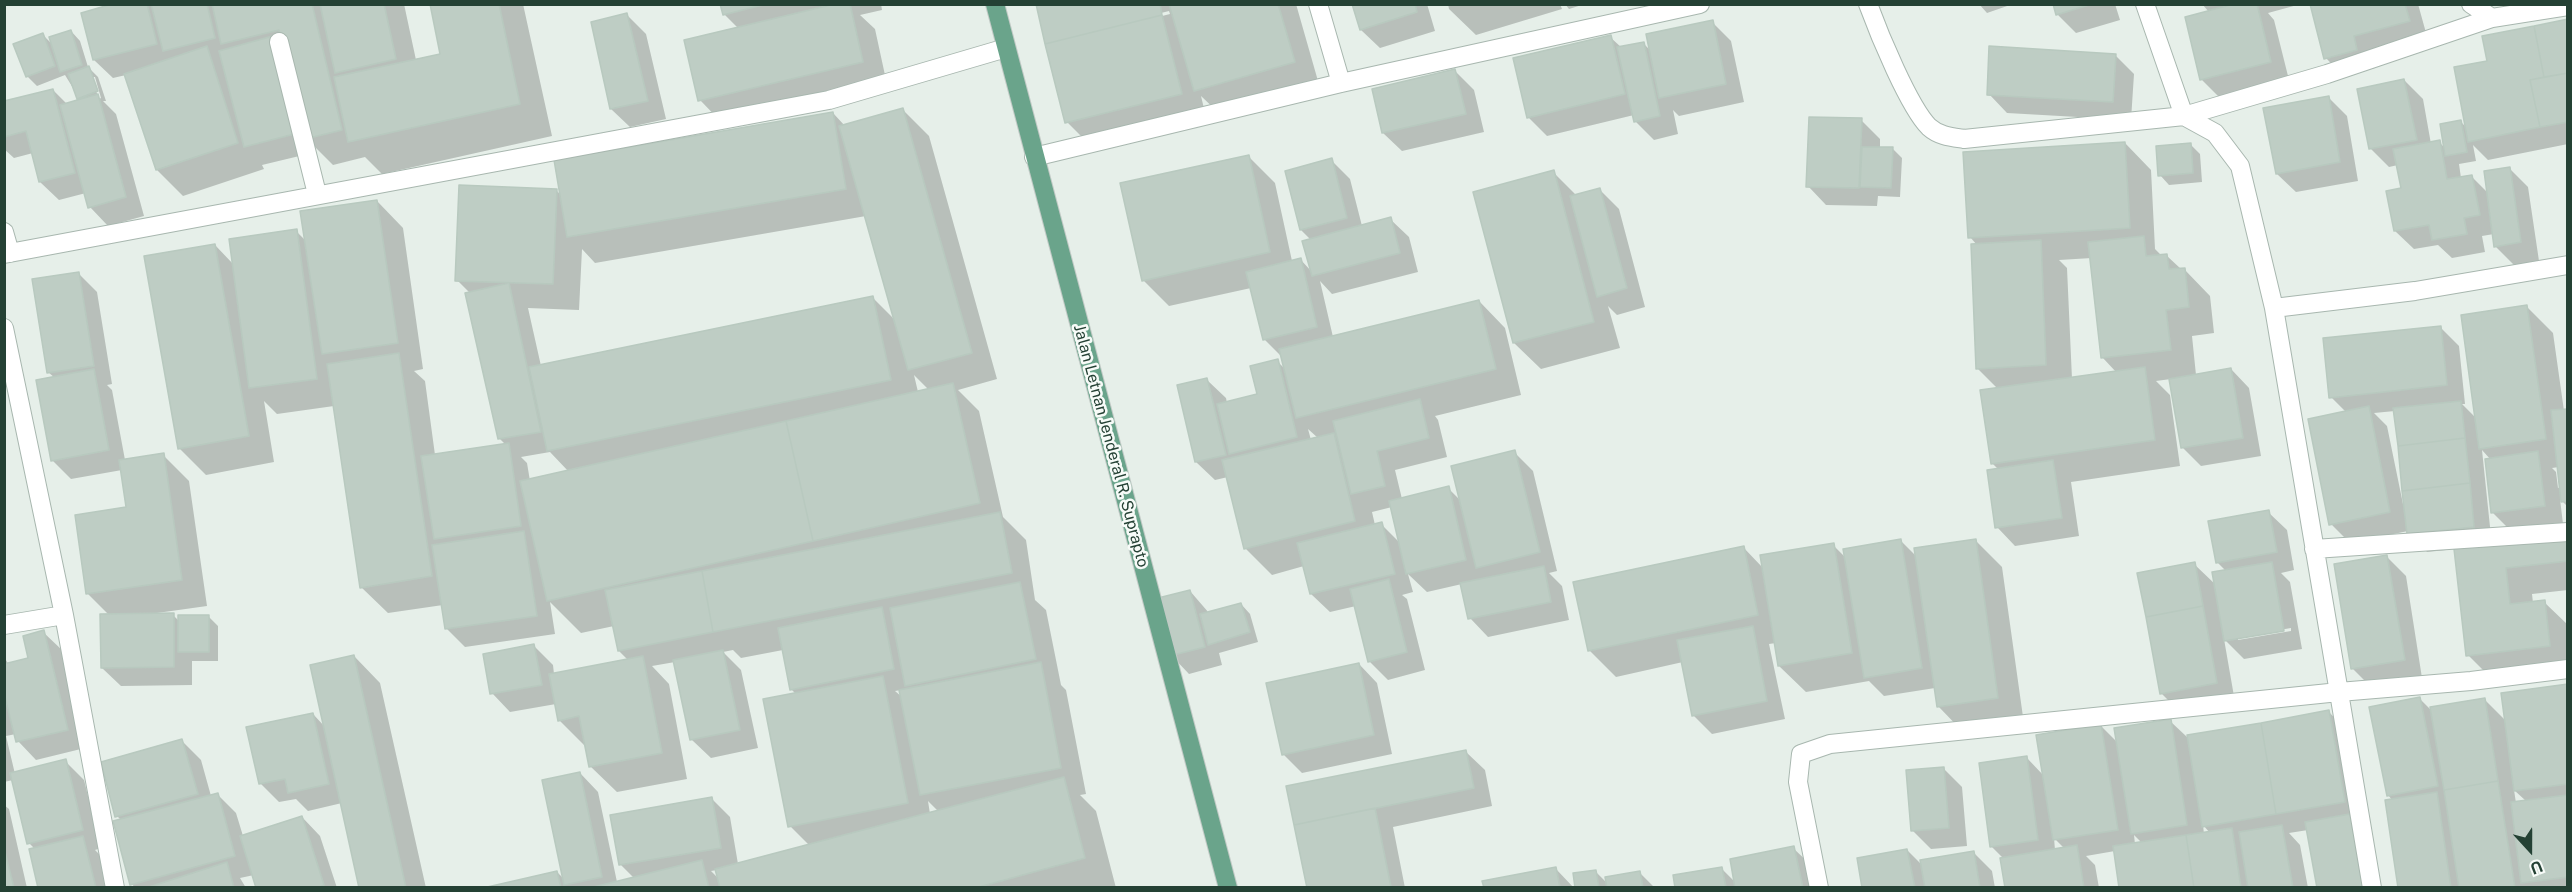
<!DOCTYPE html>
<style>
body{margin:0}
#map{position:relative;width:2572px;height:892px;overflow:hidden;background:#e6efe9;font-family:"Public Sans",sans-serif}
canvas{display:block}
.frame{position:absolute;inset:0;border:6px solid #244134;pointer-events:none}
.north{position:absolute;left:2500px;top:820px;width:60px;height:60px;-webkit-text-stroke:4px #f7fbf8;paint-order:stroke;rotate:159deg;font-size:16px;font-weight:700;line-height:24px;text-align:center;color:#244134}
.north::after{content:'';display:block;margin:auto;width:21px;height:27px;background:#244134;clip-path:polygon(50% 0,100% 100%,50% 72%,0 100%)}
</style>
<div id="map">
<canvas width="2572" height="892"></canvas>
<div class="frame"></div>
<div class="north">U</div>
</div>
<script>
const ctx = document.querySelector('canvas').getContext('2d');
ctx.lineJoin = 'round';
function paint(path, color) {
  ctx.fillStyle = color;
  ctx.fill(path, 'evenodd');
}
function stroke(path, color, width, dash) {
  ctx.strokeStyle = color;
  ctx.lineWidth = width;
  ctx.lineCap = dash ? 'butt' : 'round';
  ctx.setLineDash(dash || []);
  ctx.stroke(path);
}
function drawText(font, color, halo, rows, align = 'center') {
  ctx.font = font + ' "Public Sans",sans-serif';
  ctx.lineWidth = 5;
  ctx.setLineDash([]);
  ctx.textBaseline = 'middle';
  ctx.strokeStyle = halo;
  ctx.fillStyle = color;
  for (const [text, x, y, turn = 0] of rows) {
    ctx.save();
    ctx.translate(x, y);
    ctx.rotate((+turn || 0) * Math.PI / 180);
    ctx.textAlign = isNaN(turn) ? turn : align;
    if (halo) ctx.strokeText(text, 0, 0);
    ctx.fillText(text, 0, 0);
    ctx.restore();
  }
}
paint(new Path2D(`
 M118 4H404L416 60 442 55 431 4H523L552 136 382 174 365 157 333 165 314 146 316 152 262 165 264 169 183 196 157 170 126 75 113 78 94 60Z
 M722 4H881L882 10 860 15 875 29 888 89 726 127 700 100 739 29 724 14Z
 M1037 4H1296L1320 88 1222 116 1201 96 1207 121 1093 148 1067 122ZM1169 11 1170 14 1058 42V39Z
 M1353 4H1427L1435 31 1380 48 1361 30Z
 M1448 4H1560L1562 9 1476 35 1449 9Z
 M1565 4H1585L1569 9Z
 M1979 4H2013L1987 13Z
 M2054 4H2115L2120 20 2076 33 2057 14Z
 M2202 4H2301L2268 13 2274 20 2289 80 2220 98 2201 79 2209 12Z
 M2311 4H2418L2428 40 2371 55 2375 68 2344 77 2326 58Z
 M627 15 646 34 666 119 630 127 611 109Z
 M2568 20V144L2488 160 2473 145 2476 161 2459 164 2461 178 2471 176 2488 193 2509 168 2528 187 2539 261 2514 265 2495 246 2494 234 2482 236 2485 252 2452 258 2438 245 2414 249 2395 231 2403 190 2398 165 2389 167 2370 148 2404 80 2423 99 2431 144 2439 142 2445 148 2461 122 2467 128 2489 62Z
 M1712 22 1731 41 1744 102 1679 116 1673 110 1678 134 1654 140 1635 121 1634 115 1547 136 1529 118 1514 60 1610 37 1622 48 1643 43 1650 50Z
 M71 31 80 41 88 67 98 77 106 101H103L116 114 144 216 108 226 90 207 86 193 59 200 40 182 33 153 14 158 4 149V103L53 90 67 104 81 101 65 75 37 86 27 76 43 35 52 44ZM91 77H95L101 98 99 99Z
 M2115 55 2134 74 2131 120 2007 113 1989 94Z
 M1455 71 1474 90 1484 132 1402 151 1383 133Z
 M2328 97 2347 116 2358 181 2296 192 2277 174Z
 M903 110 929 136 997 379 958 390 979 411 1003 517 1026 540 1035 600 1046 610 1061 685 1066 690 1086 794 1080 795 1096 811 1116 888H490L557 872 564 879 580 773 598 792 617 882 634 878 621 865 612 816 712 799 730 817 738 864 810 846 790 826 796 694 791 689 783 650 741 658 733 650 723 652 741 670 758 748 711 758 692 740 675 662 652 666 669 684 687 779 617 792 590 766 585 746 559 720 556 704 510 712 492 693 534 646 553 665 554 674 628 660 619 651 614 626 581 633 550 602 555 634 465 647 447 629 443 605 388 613 361 587 334 406 277 414 264 401 274 462 206 475 179 448 215 245 234 265 296 231 306 241 377 201 403 228 423 369 414 371 425 381 435 455 506 445 499 438 470 293 457 280 556 190 562 196 833 113 845 126ZM866 216 895 320 873 298 541 366 528 308 579 310 582 249 595 263ZM914 375 929 390 918 392ZM550 452 569 472 530 481 527 463 521 457ZM901 690 902 697 895 691ZM928 801 939 812 930 814ZM717 870 720 880 711 871Z
 M1861 120 1880 139V148L1893 149 1902 158 1900 197 1878 196 1877 206 1826 205 1808 186Z
 M2125 143 2151 170 2155 249 2162 256H2167L2181 269H2184L2210 296 2214 333 2192 336 2196 375 2231 369 2249 388 2261 456 2201 466 2182 447 2171 379 2156 381 2170 395 2180 466 2071 482 2079 536 2015 546 1997 527 1999 470 1992 463 1998 389 1978 369 1977 245 1970 237ZM2092 258 2102 357 2117 373 2072 379 2067 268 2059 260Z
 M2191 145 2200 154 2202 182 2169 185 2160 175Z
 M1249 157 1275 183 1292 261 1300 259 1312 272 1311 240 1301 230 1331 160 1350 179 1362 226 1390 219 1409 237 1418 272 1332 294 1320 281 1333 337 1479 301 1505 328 1521 395 1435 416 1438 420 1447 457 1395 470 1402 499 1448 488 1461 501 1514 452 1533 471 1557 571 1549 573 1562 586 1569 620 1488 637 1470 618 1462 584 1427 592 1408 574 1413 592 1402 595 1407 599 1425 670 1388 680 1369 661 1356 606 1330 612 1311 594 1304 566 1272 575 1245 548 1228 477 1215 480 1196 462 1207 380 1226 398 1227 403 1259 395 1277 361 1285 369 1283 358 1264 339 1251 288 1169 306 1143 280ZM1308 429 1318 438 1311 440ZM1392 507 1400 543 1381 524 1375 525 1372 512Z
 M1553 172 1577 196 1600 190 1619 209 1645 307 1617 315 1608 306 1620 348 1541 369 1514 343Z
 M78 273 97 292 112 384 107 385 112 390 125 460 163 455 189 481 207 606 157 613V615H173L180 622 209 617 218 626V661H192V685L121 686 102 668 110 616 87 593 128 508 122 470 71 479 53 461 55 378 48 372Z
 M2527 307 2553 333 2564 411 2568 410V507L2560 499 2563 524 2511 531 2493 513 2491 460 2482 450 2492 546 2568 537V590L2532 594 2533 603 2544 602 2568 625V673L2494 681 2468 655 2456 549 2427 552 2408 531 2350 543 2331 524 2346 412 2331 397 2440 327 2459 346 2465 404H2462L2476 418ZM2395 411 2405 504H2403L2387 426 2374 413ZM2559 467 2561 487 2558 488 2556 472 2552 468Z
 M2268 512 2287 530 2294 570 2281 573 2290 582 2302 649 2244 659 2224 639 2235 702 2180 712 2161 693 2194 564 2216 585 2226 571 2217 562ZM2291 628V631L2238 640V637Z
 M1975 540 2002 567 2024 724 1964 733 1938 706 1935 688 1884 696 1869 681 1806 692 1779 666 1776 643 1769 644 1785 719 1712 734 1693 715 1683 662 1616 677 1589 650 1743 547 1763 568 1833 545 1846 558 1901 541 1917 557Z
 M2387 557 2406 576 2422 678 2371 687 2352 668Z
 M1190 591 1209 613 1241 604 1250 614 1258 642 1219 653 1222 665 1189 674 1171 655Z
 M43 632 62 650 85 748 36 760 18 741 16 734 6 736 15 774 65 761 84 780 101 848 95 850 101 856 109 888H40L35 849 29 843 13 780 4 782V657L9 665 30 659Z
 M354 656 380 683 426 888H361L342 803 308 811 296 799 279 802 261 784 313 714 325 727Z
 M1359 664 1377 683 1392 754 1302 773 1283 754Z
 M2568 685V888H2523L2522 886 2399 888 2393 801 2388 795 2420 699 2430 709 2484 699 2506 721ZM2514 790 2526 801 2516 803Z
 M2329 712 2347 731 2368 834 2308 830 2289 833 2300 845 2308 888H2121L2115 851 2086 856 2095 865 2099 888H2007L2002 857 1991 846 2027 758 2044 776 2101 726 2118 743 2170 721 2187 737ZM2203 825 2210 833 2204 834ZM2134 835 2142 843 2135 844ZM2054 838 2064 848 2055 850Z
 M182 741 201 760 211 796 217 794 236 813 243 836 302 817 320 836 337 888H258L254 875 240 878 246 888H135L132 884 121 820 117 816Z
 M1466 752 1485 770 1492 806 1393 827 1405 888H1308L1288 787Z
 M1943 768 1962 787 1967 846 1931 849 1913 831Z
 M4 805 9 809 27 888H4Z
 M1793 848 1812 866 1817 888H1676L1722 869 1736 883Z
 M1907 850 1923 866 1973 852 1992 871 1995 888H1864Z
 M1556 869 1574 888H1485Z
 M1595 871 1608 884 1640 873 1655 888H1577Z`), '#0003');
const building = new Path2D(`
 M112 4H147L157 44 93 60 81 13Z
 M151 4H207L215 38 163 51Z
 M212 4H312L342 130 305 139 279 30 221 44Z
 M320 4H384L396 59 335 73Z
 M430 4H499L520 104 348 142 334 77 440 54Z
 M720 4H766L723 15Z
 M835 4H850L863 62 698 101 684 40Z
 M1036 4H1160L1162 15 1045 44Z
 M1169 4H1278L1295 62 1194 91Z
 M1352 4H1415L1417 12 1360 30Z
 M2053 4H2092L2056 15Z
 M2234 4H2257L2271 62 2200 80 2185 17Z
 M2310 4H2405L2410 21 2354 36 2357 50 2324 59Z
 M627 13 648 101 610 109 591 22Z
 M1162 15 1182 94 1065 123 1045 44Z
 M2568 19V73L2544 77 2534 26Z
 M1713 20 1726 84 1659 98 1646 34Z
 M2534 26 2544 77 2530 80 2540 127 2468 142 2454 67 2487 61 2482 36Z
 M71 30 82 65 60 72 49 37Z
 M43 33 55 66 26 77 13 44Z
 M1611 35 1625 94 1527 118 1513 58Z
 M273 36 298 133 244 147 219 51Z
 M1644 42 1660 116 1634 122 1617 47Z
 M207 46 238 143 156 170 124 74Z
 M1989 46 2116 54 2113 102 1987 95Z
 M89 66 98 91 77 99 68 74Z
 M1455 69 1466 114 1382 133 1372 89Z
 M2568 73V122L2540 127 2530 80Z
 M2404 79 2417 140 2369 149 2357 89Z
 M53 89 75 173 39 182 26 131 4 137V101Z
 M98 94 126 197 88 208 60 105Z
 M2329 96 2340 162 2276 174 2263 108Z
 M903 108 972 353 908 370 839 126Z
 M833 112 846 189 567 237 554 160Z
 M1809 117 1862 118 1859 188 1806 187Z
 M2461 120 2467 152 2445 156 2440 124Z
 M2440 140 2447 179 2472 175 2480 215 2464 218 2467 234 2432 240 2429 225 2394 231 2386 191 2401 188 2393 149Z
 M2125 142 2130 228 1968 238 1963 152Z
 M2191 143 2193 173 2158 176 2156 146Z
 M1862 147H1893L1891 188 1860 187Z
 M1249 155 1270 252 1142 281 1120 183Z
 M1332 158 1347 218 1300 230 1285 171Z
 M2510 167 2521 242 2494 247 2484 171Z
 M1554 170 1594 322 1513 343 1473 192Z
 M459 185 557 189 553 284 455 281Z
 M1600 188 1627 288 1597 297 1570 196Z
 M377 200 398 343 322 354 300 211Z
 M1391 217 1400 253 1312 276 1302 241Z
 M297 229 317 379 249 388 229 239Z
 M2144 236 2146 256 2167 254 2169 269 2185 268 2189 307 2166 310 2171 350 2101 358 2088 242Z
 M2041 240 2046 365 1976 369 1971 244Z
 M215 244 249 436 178 449 144 256Z
 M1301 258 1317 327 1263 340 1246 272Z
 M79 272 94 366 47 373 32 279Z
 M509 283 541 432 498 439 465 293Z
 M873 296 891 380 547 451 529 367Z
 M1479 300 1496 369 1296 418 1279 349Z
 M2527 305 2546 439 2479 449 2461 315Z
 M2441 326 2447 385 2329 398 2323 338Z
 M399 353 432 576 360 588 327 364Z
 M1278 359 1297 437 1229 454 1217 404 1257 394 1250 366Z
 M2145 367 2155 440 1991 464 1980 390Z
 M2231 368 2243 438 2181 448 2169 379Z
 M94 369 109 450 51 461 36 380Z
 M1207 378 1226 455 1195 462 1177 385Z
 M953 383 980 503 813 541 786 421Z
 M1420 399 1429 438 1377 451 1385 486 1351 494 1333 421Z
 M2461 401 2465 438 2398 446 2393 408Z
 M2369 406 2390 512 2329 525 2308 419Z
 M2568 409V501L2561 502 2551 410Z
 M786 421 813 541 547 601 520 481Z
 M1334 433 1355 521 1244 549 1222 460Z
 M2465 438 2470 483 2402 491 2398 446Z
 M509 443 521 526 434 539 421 456Z
 M1515 450 1540 552 1476 568 1451 466Z
 M2538 451 2545 506 2491 513 2485 459Z
 M164 453 182 580 86 594 75 515 126 507 119 460Z
 M2053 460 2062 518 1995 528 1987 470Z
 M2470 483 2474 527 2407 534 2402 491Z
 M1449 486 1466 560 1406 574 1389 501Z
 M2269 510 2277 552 2216 563 2208 521Z
 M1000 512 1012 573 713 632 702 571Z
 M1382 522 1395 574 1310 594 1297 543Z
 M524 531 537 616 445 629 432 545Z
 M2568 535V561L2506 568 2510 604 2545 600 2550 646 2466 656 2454 549Z
 M1901 539 1922 668 1864 678 1843 549Z
 M1976 539 1998 698 1937 707 1914 548Z
 M1834 543 1852 653 1778 666 1760 555Z
 M1744 546 1758 615 1588 651 1573 582Z
 M2387 555 2405 660 2351 669 2334 564Z
 M2195 562 2203 606 2146 617 2137 573Z
 M2272 562 2284 631 2224 641 2212 572Z
 M1544 566 1551 602 1468 619 1460 583Z
 M702 571 713 632 618 651 605 590Z
 M1389 579 1407 652 1368 662 1350 589Z
 M1020 582 1036 659 905 686 890 608Z
 M1190 590 1205 647 1169 656 1154 599Z
 M1241 603 1250 632 1208 645 1200 614Z
 M2203 606 2217 683 2160 694 2146 617Z
 M882 607 894 669 790 690 778 628Z
 M174 613V667L101 668 100 614Z
 M178 615H209V652H178Z
 M1753 626 1767 701 1692 716 1677 640Z
 M44 630 68 730 16 742 4 693V664L28 658 23 636Z
 M534 644 542 685 490 694 483 654Z
 M723 650 740 730 690 740 673 660Z
 M354 655 406 888H359L310 665Z
 M643 656 662 753 589 767 579 716 558 721 549 674Z
 M1041 662 1061 768 920 795 899 690Z
 M1359 663 1374 735 1282 755 1266 683Z
 M883 676 908 803 788 827 763 699Z
 M2568 684V784L2514 791 2501 693Z
 M2420 697 2438 786 2387 796 2369 707Z
 M2485 698 2498 781 2444 790 2430 707Z
 M2329 710 2345 802 2276 814 2261 723Z
 M313 713 329 784 288 793 285 779 259 784 246 727Z
 M2171 719 2187 825 2131 834 2114 728Z
 M2261 723 2276 814 2202 827 2187 735Z
 M2101 724 2118 830 2053 840 2036 735Z
 M182 739 198 794 115 817 101 762Z
 M1466 750 1474 788 1294 825 1286 786Z
 M2027 756 2038 840 1990 847 1979 763Z
 M66 759 83 830 27 844 10 773Z
 M1944 767 1949 828 1911 831 1906 770Z
 M580 772 602 877 564 885 542 780Z
 M1064 777 1085 858 975 888H720L715 869Z
 M2498 781 2515 888H2459L2444 790Z
 M2437 792 2451 888H2398L2385 800Z
 M218 793 235 856 130 885 113 821Z
 M2568 795V877L2521 883 2511 802Z
 M712 797 721 848 619 865 610 815Z
 M1375 808 1391 887 1307 888 1294 825Z
 M2350 814 2364 888H2317L2305 822Z
 M302 816 324 885 318 888H256L240 836Z
 M2282 825 2293 888H2248L2239 832Z
 M2232 828 2241 888H2194L2186 835Z
 M2186 835 2194 888H2119L2113 846Z
 M83 836 96 888H38L29 849Z
 M2077 845 2084 888H2005L2000 858Z
 M1794 846 1803 888H1735L1730 859Z
 M4 848 14 888H4Z
 M1907 849 1915 888H1862L1857 858Z
 M1974 851 1980 888H1925L1920 860Z
 M702 860 709 888H590Z
 M227 862 234 888H146Z
 M1556 867 1560 888H1484L1482 881Z
 M1722 867 1726 888H1675L1673 875Z
 M1596 870 1599 888H1575L1573 873Z
 M557 871 561 888H483Z
 M1640 871 1643 888H1607L1605 877Z`);
paint(building, '#becdc4');
stroke(building, '#b8c9bf', 1.5);
const minor = new Path2D(`
 M1318 4 1341 83
 M1868 4C1879 34 1909 107 1929 127 1939 136 1951 137 1964 139L2184 116 2215 133 2240 166 2274 308 2372 888
 M2145 4 2184 116 2327 74 2492 18
 M2471 4 2492 18 2568 6
 M279 42 317 194
 M1034 157 1341 83 1700 4
 M4 232 10 253
 M4 254 829 100 1006 48
 M2274 308 2415 291 2568 265
 M4 328 64 615 115 888
 M2314 549 2568 532
 M4 625 64 615
 M1819 888 1798 782 1801 754 1830 744 2339 692 2471 681 2568 669`);
const primary = new Path2D(`
 M995 4 1228 888`);
stroke(minor, '#a8b7af', 20);
stroke(primary, '#c2cac6', 20);
stroke(minor, '#fff', 18);
stroke(primary, '#6aa48b', 18);
drawText('16px', '#244134', '#f7fbf8', [
 ["Jalan Letnan Jenderal R. Suprapto",1111,446,75]
]);
</script>
